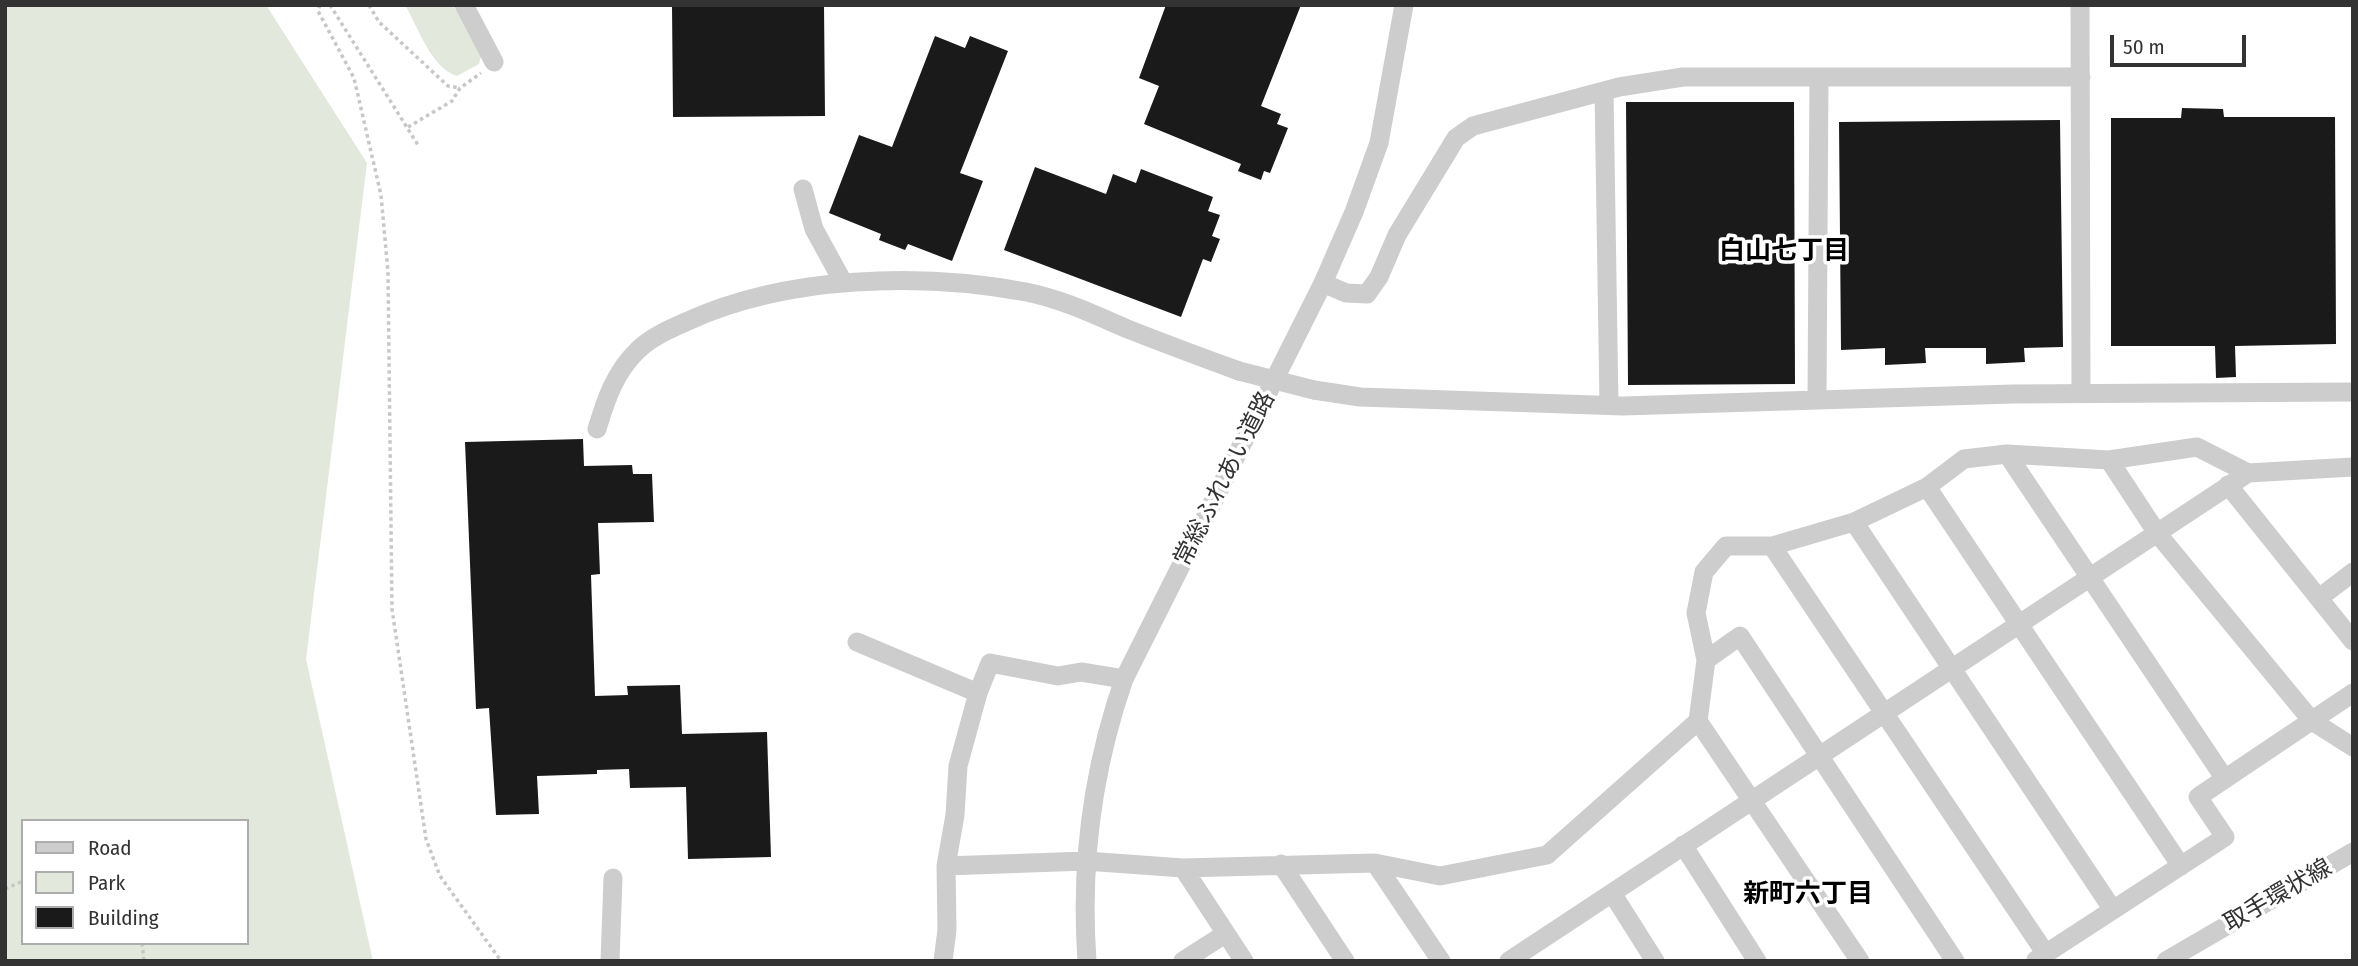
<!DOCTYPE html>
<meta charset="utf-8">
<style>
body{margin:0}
#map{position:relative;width:2358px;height:966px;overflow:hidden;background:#fff;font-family:"Fira Sans Condensed",sans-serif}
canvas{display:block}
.frame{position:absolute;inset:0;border:7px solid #333;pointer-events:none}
.legend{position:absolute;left:21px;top:819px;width:228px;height:126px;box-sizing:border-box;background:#fff;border:2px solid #adadad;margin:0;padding:9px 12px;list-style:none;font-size:21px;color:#333}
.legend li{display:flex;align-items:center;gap:14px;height:35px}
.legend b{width:35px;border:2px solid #adadad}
.scale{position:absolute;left:2110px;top:35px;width:136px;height:32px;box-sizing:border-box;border:4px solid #333;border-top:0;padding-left:9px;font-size:21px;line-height:24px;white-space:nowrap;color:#333;-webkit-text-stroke:5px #fff;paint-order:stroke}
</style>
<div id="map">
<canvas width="2358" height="966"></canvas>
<div class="frame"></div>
<ul class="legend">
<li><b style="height:9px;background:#cdcdcd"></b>Road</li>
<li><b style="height:19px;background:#e3e8dd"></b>Park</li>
<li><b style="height:19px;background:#1a1a1a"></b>Building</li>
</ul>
<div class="scale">50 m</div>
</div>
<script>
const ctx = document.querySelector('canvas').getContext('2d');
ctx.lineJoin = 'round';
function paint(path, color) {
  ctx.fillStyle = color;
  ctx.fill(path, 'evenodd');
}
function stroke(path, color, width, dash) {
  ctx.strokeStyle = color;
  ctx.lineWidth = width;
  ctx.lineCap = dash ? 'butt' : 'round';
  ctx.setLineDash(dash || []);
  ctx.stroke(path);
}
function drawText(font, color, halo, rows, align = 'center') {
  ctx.font = font + ' "Fira Sans Condensed","Noto Sans JP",sans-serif';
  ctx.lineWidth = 7;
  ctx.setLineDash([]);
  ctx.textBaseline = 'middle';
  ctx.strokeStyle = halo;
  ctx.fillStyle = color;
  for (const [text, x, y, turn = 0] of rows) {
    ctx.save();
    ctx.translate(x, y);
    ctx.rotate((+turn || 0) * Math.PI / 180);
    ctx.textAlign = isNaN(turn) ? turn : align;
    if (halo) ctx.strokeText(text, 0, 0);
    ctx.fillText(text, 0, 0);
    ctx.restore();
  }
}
paint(new Path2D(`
 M5 5H266L367 163 306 659 373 961H5ZM23 821H247V943H23Z
 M405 5H453L481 57 479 64 457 76C431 68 418 27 405 5Z`), '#e3e8dd');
paint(new Path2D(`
 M672 5H824L825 116 673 117Z
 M1166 5H1301L1261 106 1281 114 1277 124 1288 128 1270 173 1264 171 1261 180 1238 171 1241 164 1144 124 1159 86 1139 78Z
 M935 36 965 48 970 36 1008 51 960 173 983 181 952 261 908 244 905 250 879 240 881 234 829 213 859 135 892 147Z
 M1626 102H1794L1795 384 1628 385Z
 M2182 108 2223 109 2224 117H2335L2336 344 2235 346 2236 377 2216 378 2215 346H2111V118H2181Z
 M2060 120 2063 347 2024 348 2025 362 1986 364V348H1925L1926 363 1885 365V348L1841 350 1839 122Z
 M1035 167 1106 194 1113 174 1136 183 1141 169 1213 197 1208 211 1220 215 1212 236 1220 239 1211 262 1203 259 1181 317 1004 250Z
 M583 439 584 466 632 465 633 474H652L654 522 598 523 600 574 591 575 595 696 628 695 627 686 680 685 682 734 767 732 771 857 688 859 686 787 630 788 629 769 597 770V774L537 776 539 814 496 815 489 708 476 709 465 442Z`), '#1a1a1a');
stroke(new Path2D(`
 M320 5 318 11 354 78 381 195 388 272 392 609 426 839 440 876 501 961
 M330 5 418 145
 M369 5 379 22 448 86 460 88
 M408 127 452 101 460 88 481 73
 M5 889 23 881
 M142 943 144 961`), '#c7c7c7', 3.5, [3.5, 3.5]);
stroke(new Path2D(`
 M464 5 494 62
 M2080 5 2081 393
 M1604 91 1609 405
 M803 189 814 229 843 282
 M1323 283 1346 293 1367 294 1379 277 1397 235 1456 138 1473 126 1619 87 1683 77H2081
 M1314 390 1360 397 1623 406 2013 394 2353 392
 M1817 400 1819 77
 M597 429C606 399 615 372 638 350 651 337 672 328 688 321 786 276 921 272 1026 292 1062 299 1097 316 1130 330 1166 344 1203 358 1239 371
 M2007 454 2225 779
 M2109 460 2157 533 2312 721 2353 747
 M2228 485 2353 641
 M1927 487 2181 866
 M1854 522 2113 910
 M1772 546 2046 954
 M2319 598 2353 572
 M857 642 978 693
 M1706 660 1740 636 1955 961
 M1698 721 1860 961
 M1683 845 1757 961
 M1375 863 1441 961
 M1281 864 1345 961
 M946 866 1086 861 1183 868 1375 863 1440 876 1547 855 1698 721 1706 660 1696 613 1704 572 1726 546H1772L1854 522 1927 487 1964 459 2007 454 2109 460 2197 447 2248 473 2353 467
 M1183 868 1244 961
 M1612 893 1655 961
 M2036 960 2225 837 2198 797 2353 693
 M610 961 613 878
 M943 961 947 930 946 866 955 815 958 766 978 693 990 663 1058 676 1081 672 1124 679
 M1087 961C1080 863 1092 771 1124 679L1323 283 1354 212 1379 143 1404 5
 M1183 961 1225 934
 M1509 961 2248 473
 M2166 961 2353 852`), '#cdcdcd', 19);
stroke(new Path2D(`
 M1239 371 1314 390`), '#cdcdcd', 19);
drawText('24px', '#333', '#fff', [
 ["常総ふれあい道路",1225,479,-63],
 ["取手環状線",2278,896,-30]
]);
drawText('bold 26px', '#000', '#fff', [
 ["白山七丁目",1784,252],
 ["新町六丁目",1808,895]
]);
</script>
